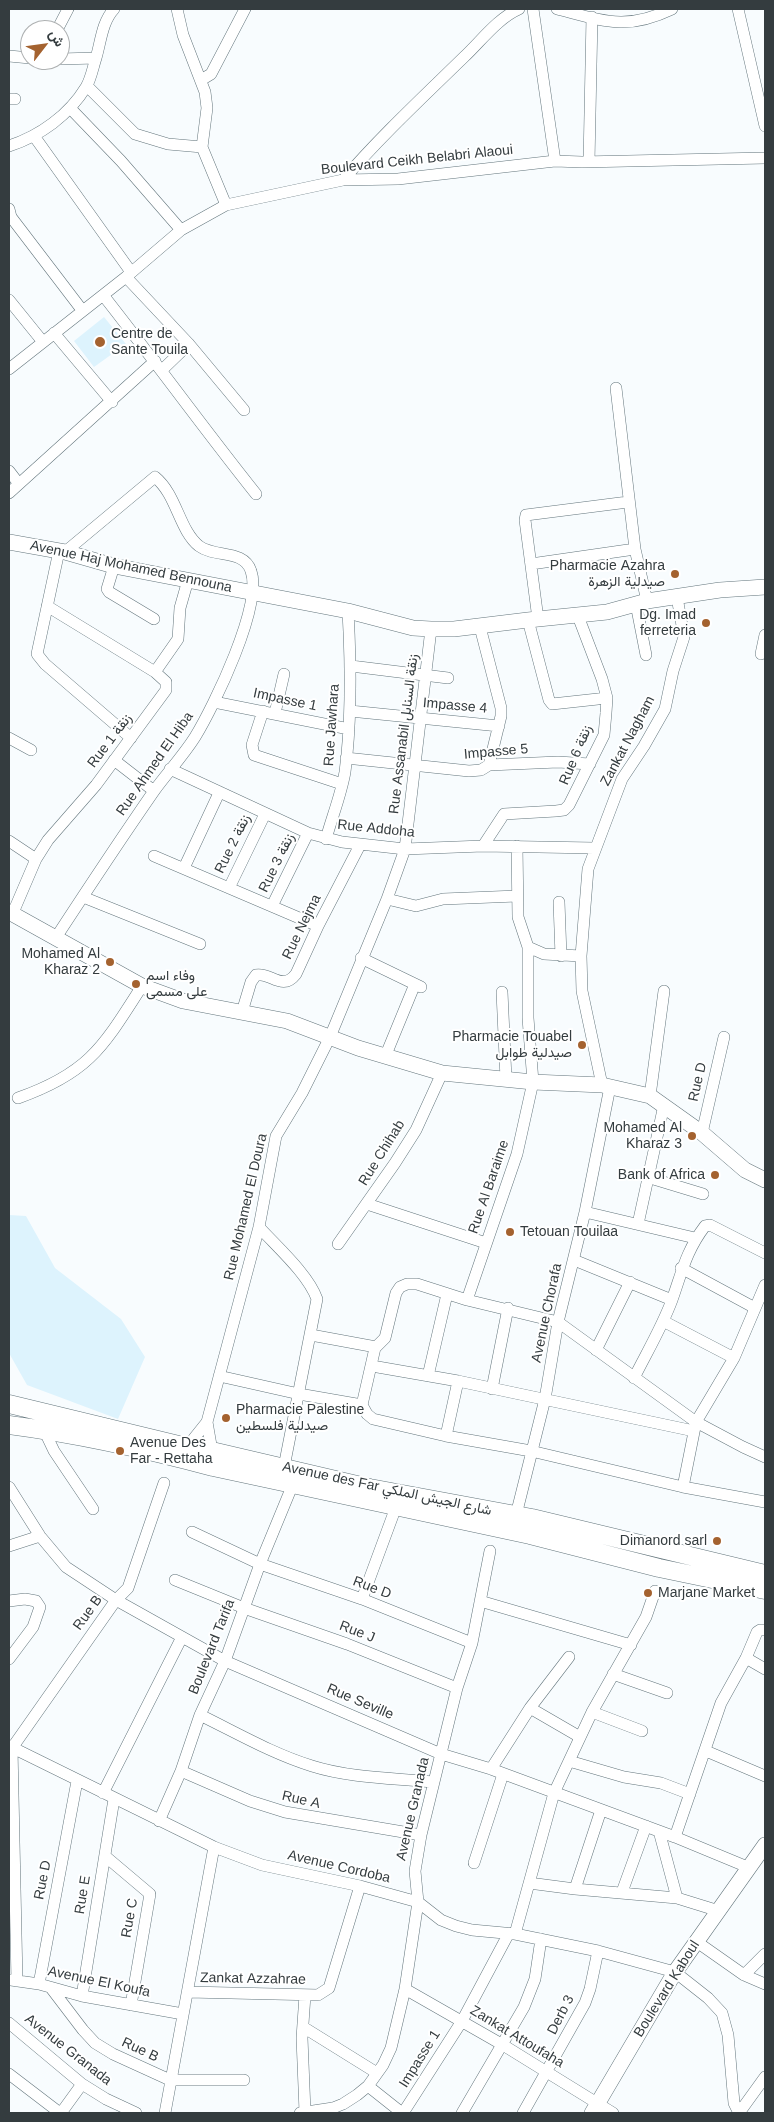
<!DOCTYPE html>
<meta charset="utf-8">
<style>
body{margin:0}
#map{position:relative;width:774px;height:2122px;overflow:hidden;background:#f8fcfe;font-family:Helvetica,Vazirmatn,sans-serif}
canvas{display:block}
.frame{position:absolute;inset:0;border:10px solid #343c3f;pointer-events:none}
.north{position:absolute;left:20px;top:20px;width:50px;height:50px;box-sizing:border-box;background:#fff;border:1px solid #aeb1b2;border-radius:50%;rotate:60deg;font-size:14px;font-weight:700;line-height:20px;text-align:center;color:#343c3f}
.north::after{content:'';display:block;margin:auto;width:18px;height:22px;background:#a4622f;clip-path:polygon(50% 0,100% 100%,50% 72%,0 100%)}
</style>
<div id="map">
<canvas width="774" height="2122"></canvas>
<div class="frame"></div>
<div class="north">ش</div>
</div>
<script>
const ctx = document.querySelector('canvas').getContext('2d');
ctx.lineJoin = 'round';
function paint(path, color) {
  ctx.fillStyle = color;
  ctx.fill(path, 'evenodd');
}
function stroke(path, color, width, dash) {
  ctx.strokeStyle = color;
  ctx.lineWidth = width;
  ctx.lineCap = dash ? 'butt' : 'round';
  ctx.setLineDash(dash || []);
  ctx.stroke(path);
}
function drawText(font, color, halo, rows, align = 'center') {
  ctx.font = font + ' Helvetica,Vazirmatn,sans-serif';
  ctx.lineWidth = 4;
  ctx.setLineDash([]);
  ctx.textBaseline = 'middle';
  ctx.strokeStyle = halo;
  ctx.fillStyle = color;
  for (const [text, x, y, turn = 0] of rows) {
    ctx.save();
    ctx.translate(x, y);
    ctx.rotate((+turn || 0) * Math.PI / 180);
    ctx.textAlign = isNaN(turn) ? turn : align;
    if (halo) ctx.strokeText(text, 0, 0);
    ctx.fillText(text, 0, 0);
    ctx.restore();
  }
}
paint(new Path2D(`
 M104 317 126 344 94 367 74 341Z
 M9 1215 26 1216 55 1268 121 1319 145 1357 118 1419 27 1385 9 1353Z`), '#ddf3fd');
const street = new Path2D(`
 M177 9 183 35 205 92 207 108 202 147 226 205
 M533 9 555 161
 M557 9C604 21 626 31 672 9
 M738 9 765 126
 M57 30 68 9
 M9 56 30 58
 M60 59 96 58
 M201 80 211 74 245 9
 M87 86 135 134 168 144 202 147
 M9 99H15
 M70 108 121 161 181 230
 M34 136 131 272
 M9 146C40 136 69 115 86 87 91 79 93 67 96 58 101 41 102 22 114 9
 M589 162 592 17
 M343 180C381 136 423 97 464 57 481 41 498 18 519 9
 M9 209 11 217 82 310
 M126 277 189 344 244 410
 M103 295C155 361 204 429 256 494
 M9 300 43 342
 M54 333 112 402
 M9 369 126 277 181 230 226 205 343 180 398 179 555 161 582 162 765 158
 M162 370 189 344
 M616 388 635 549 647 601
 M9 471 19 484
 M9 493 155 361
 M59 551 37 654 45 664 131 738
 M531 564 635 549
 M114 566 107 589 109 592 154 619
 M636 604 646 655
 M47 606 155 672
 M538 619 525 520 526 515 628 502
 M528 620 549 700 552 704 607 698
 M480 627 501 708V716L489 765
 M761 654 765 635
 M351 666 448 678
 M214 702 349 729
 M263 711 252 745 254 755 342 784
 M350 711 499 726
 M275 713 284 674
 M9 738 31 750
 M346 758 469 771 481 770 489 765 558 762 590 764
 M114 760 154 791
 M170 769 308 833 342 842 405 849 483 846 594 848
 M326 839C332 817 341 795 345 772 352 719 351 665 348 611
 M9 841 36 859
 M483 846 504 814 556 811 564 810 569 805 604 735 606 713 607 698 602 679 578 616
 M517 846 518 917 528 947 544 954 581 956
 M154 856 318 926
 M184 868 219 793
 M229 888 265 814
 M83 897 200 944
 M387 899 416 906 443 899 517 896
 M559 902 561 956
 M272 906 308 833
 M12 915 36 859 48 840 96 785 166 690V682L155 672 178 639 180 608 188 580
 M55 939C87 890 120 840 154 791 167 773 183 756 195 737 214 706 263 605 251 571 244 549 215 558 199 546 179 530 177 495 155 477L65 552
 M361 958 421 987
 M502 992 506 1079
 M242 1012 251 982 256 975C271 972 282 992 296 974L318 926 360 845
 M385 1057 415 984
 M602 1085 582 991 581 956 588 869 622 779 644 746 665 709 673 671 684 637 677 597
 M650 1096 664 991
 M18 1098C89 1073 103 1047 142 986
 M702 1133 724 1037
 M647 1177 703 1194
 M367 1204 486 1243
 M585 1212 695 1238
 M638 1224 664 1105
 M259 1227C277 1247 308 1274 317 1299L284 1467
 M338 1244 395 1163 416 1130 442 1073
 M574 1260 672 1300
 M681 1268 755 1308
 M467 1300 517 1154 533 1082 528 1018V947
 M663 1321 734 1358
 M311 1335 376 1347 385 1338 396 1293 400 1287 407 1284H417L467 1300 558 1322 696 1422 743 1447 765 1457
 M375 1348 362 1405 367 1414 373 1419 446 1436 531 1451 683 1487 765 1502
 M596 1350 630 1282
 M372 1366 458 1381 694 1431
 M219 1376 299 1394 362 1405
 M428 1376 447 1294
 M634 1378C647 1352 662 1327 672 1300 682 1272 686 1251 705 1226L710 1225 765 1253
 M492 1389 508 1308
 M44 1430 54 1451 93 1509
 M446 1436 458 1381
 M187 1447 207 1422
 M212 1451 207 1422 259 1227 276 1136 302 1093 330 1037 387 899 405 849 431 629
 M9 1487 40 1536 66 1567 116 1600 225 1661 441 1754 491 1769 675 1837 750 1868
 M683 1487 696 1422 734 1358 765 1285
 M516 1515 545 1399 558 1322 585 1212 610 1087
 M192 1532 260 1564 362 1599 472 1643
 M9 1546 40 1536
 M175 1580 244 1608 347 1644 457 1688
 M362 1599 396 1507
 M9 1601 25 1599 36 1601 40 1607 33 1627 9 1659
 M480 1601 631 1645
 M746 1658 765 1669
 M613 1674 667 1693
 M530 1708 580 1737
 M592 1712 642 1731
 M200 1715C237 1733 273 1754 312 1766 350 1778 393 1778 433 1782
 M9 1746 214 1847 262 1865 360 1886 418 1902 441 1920 456 1926 472 1930 515 1934 598 1951 675 1972 708 1998 722 2013 728 2035 734 2103 739 2113
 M706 1751 765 1776
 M569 1761 624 1777 661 1783 690 1794
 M491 1769 530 1708 569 1657
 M181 1771 250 1801 285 1812 421 1835
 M103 1793 182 1637
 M159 1821 181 1771 200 1715 225 1661 260 1564 293 1484
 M659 1831 677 1898
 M675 1837 721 1703 746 1658 757 1632 760 1630H765
 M105 1856 150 1894 131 2005
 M474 1863 503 1774
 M529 1883 575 1889 677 1898 719 1911
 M575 1889 601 1810
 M622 1892 646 1826
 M515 1934 554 1793 592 1712 646 1617 655 1591
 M697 1942 744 1975 765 1984
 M744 1975 765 1954
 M11 1980 39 1984 82 1996 183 2014
 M17 1981 12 1748 116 1600 128 1588 164 1483
 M39 1984 77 1781
 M51 1988 83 2030 95 2043 113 2054 170 2080H244
 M405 1989 503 2045 613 2113
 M188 1992 318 1995 329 1988 360 1886
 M82 1996 114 1799
 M9 2023 82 2084 106 2099 136 2113
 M303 2027 377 2073
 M9 2074 60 2113
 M368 2086 402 2113
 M305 2112 302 2038 305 1995
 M61 2113 82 2084
 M165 2113 214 1847
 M300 2113 333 2108 343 2104 357 2095 368 2086 383 2065 391 2048 405 1989 418 1902 415 1871 421 1835 457 1688 472 1643 490 1551
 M403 2113 462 2021 509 1933
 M462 2113 524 2007 535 1979 541 1939
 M523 2113 585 2003 590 1989 598 1951
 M739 2113 765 2077`);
const secondary = new Path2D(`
 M9 542 65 552 114 566 348 611 413 628 431 629H454L528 620 607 612 647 601 720 590 765 587
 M9 912 142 986 183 1001 287 1021 358 1048 442 1073 533 1082 602 1085 650 1096 702 1133 745 1170 765 1180
 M592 2113 675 1972 765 1845`);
const primary = new Path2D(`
 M9 1404 187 1447 199 1448 370 1488 532 1518 765 1574
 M9 1425C78 1434 146 1449 213 1467L530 1535 659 1568 765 1590`);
stroke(street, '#63757c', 12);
stroke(secondary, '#63757c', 16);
stroke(primary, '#63757c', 19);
stroke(street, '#fff', 11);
stroke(secondary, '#fff', 15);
stroke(primary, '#fff', 18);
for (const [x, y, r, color] of [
 [100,342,6,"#a4622f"],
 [675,574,5,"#a4622f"],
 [706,623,5,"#a4622f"],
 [110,962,5,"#a4622f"],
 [136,984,5,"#a4622f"],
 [582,1045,5,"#a4622f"],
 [692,1136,5,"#a4622f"],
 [715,1175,5,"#a4622f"],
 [510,1232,5,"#a4622f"],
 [226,1418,5,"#a4622f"],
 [120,1451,5,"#a4622f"],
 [717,1541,5,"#a4622f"],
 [648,1593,5,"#a4622f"]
]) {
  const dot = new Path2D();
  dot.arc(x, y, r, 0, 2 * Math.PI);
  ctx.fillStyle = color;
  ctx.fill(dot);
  stroke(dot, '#fff', 2);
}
drawText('14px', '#343c3f', '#fff', [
 ["Boulevard Ceikh Belabri Alaoui",417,160,-6],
 ["Avenue Haj Mohamed Bennouna",131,567,12],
 ["Impasse 1",285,700,12],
 ["Impasse 4",455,706,5],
 ["Rue Jawhara",332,725,-86],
 ["Rue Assanabil زنقة السنابل",404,734,-83],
 ["Rue 1 زنقة",110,741,-53],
 ["Zankat Nagham",628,741,-62],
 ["Impasse 5",496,752,-5],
 ["Rue 6 زنقة",576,755,-67],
 ["Rue Ahmed El Hiba",155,764,-55],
 ["Rue Addoha",376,829,6],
 ["Rue 2 زنقة",233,844,-64],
 ["Rue 3 زنقة",277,863,-64],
 ["Rue Nejma",302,927,-64],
 ["Rue D",698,1082,-77],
 ["Rue Chihab",382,1153,-58],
 ["Rue Al Baraime",489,1187,-71],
 ["Rue Mohamed El Doura",246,1207,-77],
 ["Avenue Chorafa",547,1313,-78],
 ["Avenue des Far شارع الجيش الملكي",387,1489,12],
 ["Rue D",372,1588,21],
 ["Rue B",88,1613,-54],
 ["Rue J",357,1632,21],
 ["Boulevard Tarifa",212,1647,-68],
 ["Rue Seville",360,1702,23],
 ["Rue A",301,1800,13],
 ["Avenue Granada",413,1809,-77],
 ["Avenue Cordoba",339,1867,13],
 ["Rue D",43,1880,-79],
 ["Rue E",83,1895,-81],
 ["Rue C",130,1918,-80],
 ["Zankat Azzahrae",253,1979,1],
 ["Avenue El Koufa",99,1982,12],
 ["Boulevard Kaboul",667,1989,-58],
 ["Derb 3",561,2015,-63],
 ["Zankat Attoufaha",517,2037,31],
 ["Avenue Granada",68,2050,38],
 ["Rue B",140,2050,25],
 ["Impasse 1",420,2059,-58]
]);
drawText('14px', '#343c3f', '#fff', [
 ["Centre de",111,334,"left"],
 ["Sante Touila",111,350,"left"],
 ["Pharmacie Azahra",665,566],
 ["صيدلية الزهرة",665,582],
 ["Dg. Imad",696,615],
 ["ferreteria",696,631],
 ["Mohamed Al",100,954],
 ["Kharaz 2",100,970],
 ["وفاء اسم",146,976,"left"],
 ["على مسمى",146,992,"left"],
 ["Pharmacie Touabel",572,1037],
 ["صيدلية طوابل",572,1053],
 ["Mohamed Al",682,1128],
 ["Kharaz 3",682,1144],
 ["Bank of Africa",705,1175],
 ["Tetouan Touilaa",520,1232,"left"],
 ["Pharmacie Palestine",236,1410,"left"],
 ["صيدلية فلسطين",236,1426,"left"],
 ["Avenue Des",130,1443,"left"],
 ["Far - Rettaha",130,1459,"left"],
 ["Dimanord sarl",707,1541],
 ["Marjane Market",658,1593,"left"]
], 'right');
</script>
